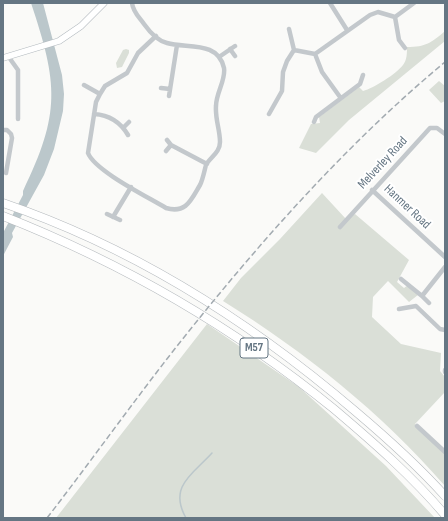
<!DOCTYPE html>
<style>
body{margin:0}
#map{position:relative;width:448px;height:521px;overflow:hidden;background:#fafaf8;font-family:"Sofia Sans Condensed",sans-serif}
canvas{display:block}
.frame{position:absolute;inset:0;border:4px solid #657683;pointer-events:none}
</style>
<div id="map">
<canvas width="448" height="521"></canvas>
<div class="frame"></div>
</div>
<script>
const ctx = document.querySelector('canvas').getContext('2d');
ctx.lineJoin = 'round';
function paint(path, color) {
  ctx.fillStyle = color;
  ctx.fill(path, 'evenodd');
}
function stroke(path, color, width, dash) {
  ctx.strokeStyle = color;
  ctx.lineWidth = width;
  ctx.lineCap = dash ? 'butt' : 'round';
  ctx.setLineDash(dash || []);
  ctx.stroke(path);
}
function drawText(font, color, halo, rows, align = 'center') {
  ctx.font = font + ' "Sofia Sans Condensed",sans-serif';
  ctx.lineWidth = 4;
  ctx.setLineDash([]);
  ctx.textBaseline = 'middle';
  ctx.strokeStyle = halo;
  ctx.fillStyle = color;
  for (const [text, x, y, turn = 0] of rows) {
    ctx.save();
    ctx.translate(x, y);
    ctx.rotate((+turn || 0) * Math.PI / 180);
    ctx.textAlign = isNaN(turn) ? turn : align;
    if (halo) ctx.strokeText(text, 0, 0);
    ctx.fillText(text, 0, 0);
    ctx.restore();
  }
}
paint(new Path2D(`
 M445 31V41L349 120 316 153 299 148 311 124 320 123 319 117 359 87 363 91C374 88 396 74 403 65 407 60 407 53 407 47 426 47 431 43 445 31Z
 M126 49 129 50V53L122 67 117 68 116 63 123 50Z
 M439 81 445 86V101L441 103 429 90Z
 M322 193 346 219 355 214 409 260 397 282 404 288 408 285 418 295 409 302 388 281 373 297 372 317 401 344 441 353 440 371 445 377V392L415 424 445 453V486C382 413 305 352 223 301L241 278 280 239Z
 M207 324 299 387 386 466 435 518H56Z`), '#dadfd7');
paint(new Path2D(`
 M31 3H43L62 75 64 94 63 111 54 149 44 175 12 233 13 237 3 256V233L23 195V191C61 113 58 84 31 3Z`), '#bbc7cb');
stroke(new Path2D(`
 M186 518C168 486 193 474 212 453`), '#bbc7cb', 1.5);
const secondary = new Path2D(`
 M3 58 59 41 81 26 104 3`);
const highway = new Path2D(`
 M3 203C132 247 252 323 355 411 387 438 417 465 445 496
 M3 216C125 264 232 326 334 409 373 442 412 476 445 515`);
stroke(secondary, '#b3babf', 7);
stroke(highway, '#b4b9bd', 9);
stroke(new Path2D(`
 M132 3C133 12 139 17 144 24 149 31 158 41 167 43 186 49 218 40 224 68 226 80 216 93 216 106 215 119 220 130 220 142 220 153 210 157 206 165 204 172 203 179 200 185 191 200 186 214 166 208 148 197 95 171 88 153L96 102 100 94 105 86 127 73 138 53 156 36
 M330 3 347 30
 M395 17 399 40 405 48
 M289 29 294 50
 M230 49 235 56
 M315 54 370 15 378 12 395 17 414 3
 M315 54 322 72 340 97
 M8 56 18 70V119
 M219 57 235 46
 M84 85 100 94
 M161 88 170 89
 M169 96 177 45
 M94 114C109 115 121 123 128 135
 M269 114 282 91 283 72 287 61 294 50 315 54
 M314 122 316 117 360 84 363 75
 M124 127 129 122
 M3 130H7L11 134 12 138 6 173
 M167 140 171 145 207 164
 M166 151 171 145
 M372 190 445 257
 M107 214 120 220
 M113 217 131 187
 M340 227 430 128H437L445 134
 M401 279 422 296 445 267
 M422 296 429 303
 M399 309 416 306 440 329 445 330
 M445 370V372
 M417 426 445 452`), '#c3c8cc', 4.5);
stroke(secondary, '#fff', 6);
stroke(highway, '#fff', 8);
stroke(new Path2D(`
 M47 518C95 456 140 392 189 331 266 235 350 141 445 62`), '#a2aab0', 1.5, [6, 3]);
for (const [x, y, w] of [
 [254,348,28]
]) {
  const box = new Path2D();
  box.roundRect(x - w / 2, y - 10, w, 20, 3);
  ctx.fillStyle = '#fff';
  ctx.fill(box);
  stroke(box, '#657683', 1);
}
drawText('bold 12px', '#657683', null, [
 ["M57",254,348]
]);
drawText('13px', '#657683', '#fff', [
 ["Melverley Road",383,163,-47],
 ["Hanmer Road",407,207,43]
]);
</script>
